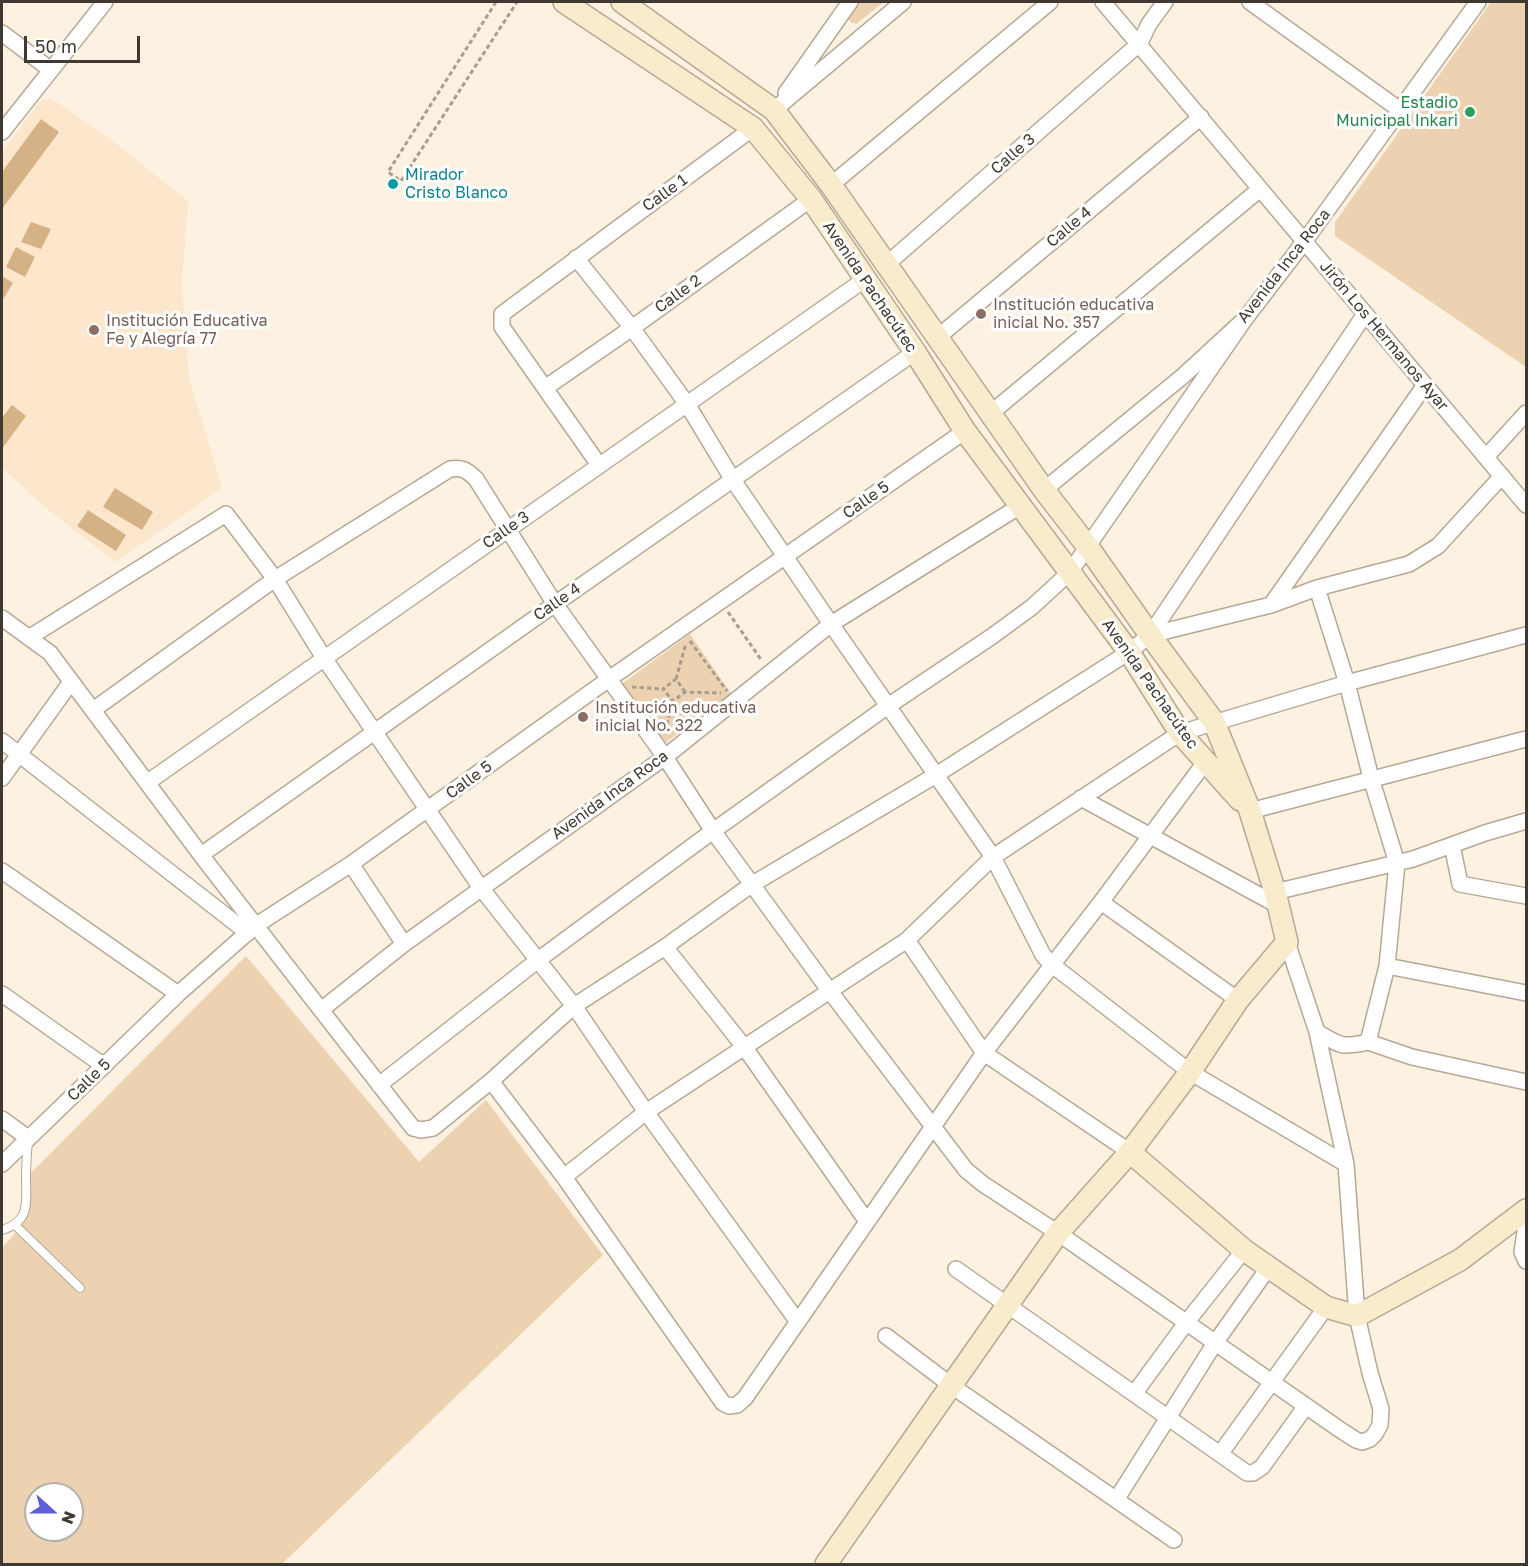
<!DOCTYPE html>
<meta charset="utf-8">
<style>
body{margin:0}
#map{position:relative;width:1528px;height:1566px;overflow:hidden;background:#fdf1e1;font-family:"Golos Text",sans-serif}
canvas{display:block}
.frame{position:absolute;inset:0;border:3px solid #3f3931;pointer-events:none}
.north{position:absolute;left:24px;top:1482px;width:60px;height:60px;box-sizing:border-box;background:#fff;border:2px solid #b2b0ad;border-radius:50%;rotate:111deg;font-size:16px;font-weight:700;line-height:24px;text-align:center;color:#3f3931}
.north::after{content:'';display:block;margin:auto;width:21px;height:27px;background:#605fd8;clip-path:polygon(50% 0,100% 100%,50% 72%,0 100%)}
.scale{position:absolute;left:24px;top:36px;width:116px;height:27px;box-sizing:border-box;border:3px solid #3f3931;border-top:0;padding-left:8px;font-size:18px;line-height:21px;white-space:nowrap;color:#3f3931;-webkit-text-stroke:4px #fff;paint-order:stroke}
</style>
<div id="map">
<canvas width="1528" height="1566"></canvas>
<div class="frame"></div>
<div class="north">N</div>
<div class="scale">50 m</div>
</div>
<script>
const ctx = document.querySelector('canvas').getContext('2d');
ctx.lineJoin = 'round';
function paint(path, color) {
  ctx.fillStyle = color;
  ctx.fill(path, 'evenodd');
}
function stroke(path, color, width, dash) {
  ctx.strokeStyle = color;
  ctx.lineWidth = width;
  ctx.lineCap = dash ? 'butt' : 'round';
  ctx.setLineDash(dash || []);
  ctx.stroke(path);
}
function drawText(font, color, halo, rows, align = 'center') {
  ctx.font = font + ' "Golos Text",sans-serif';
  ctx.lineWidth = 6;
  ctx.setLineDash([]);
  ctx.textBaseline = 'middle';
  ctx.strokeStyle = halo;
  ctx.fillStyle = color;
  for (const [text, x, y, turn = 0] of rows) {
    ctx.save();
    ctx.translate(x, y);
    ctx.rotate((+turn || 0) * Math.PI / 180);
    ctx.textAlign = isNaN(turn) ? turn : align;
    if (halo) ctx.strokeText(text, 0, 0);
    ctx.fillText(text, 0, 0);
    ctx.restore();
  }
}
paint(new Path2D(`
 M51 98 109 138 188 201 182 282 189 377 222 488 116 562 46 508 2 468V153L41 100Z`), '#fce7cd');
paint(new Path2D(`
 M858 2H884L856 24 850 22 848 16Z
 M1491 2H1526V367L1335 236V222Z
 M690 634 732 695 662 745 619 686Z
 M246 956 419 1162 486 1100 603 1255 282 1564H2V1248L22 1225 31 1203 28 1176ZM36 1494H72V1530H36Z`), '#ecd2b0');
paint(new Path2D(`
 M41 119 59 132 2 209V172Z
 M31 222 51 229 41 249 21 242Z
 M16 247 35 257 25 277 6 267Z
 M2 276 13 283 2 301Z
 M12 405 26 416 2 449V418Z
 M115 488 153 512 142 530 103 507Z
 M88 510 126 535 116 551 77 526Z`), '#d5b285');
const lane = new Path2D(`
 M15 1225 80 1288
 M2 1230C31 1221 26 1203 26 1177 26 1165 27 1152 28 1140`);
const street = new Path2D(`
 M1103 2 1526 505
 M1250 2 1400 110
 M2 33 51 70
 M786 93 850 2
 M774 110 903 2
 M2 132 105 2
 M831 185 1050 2
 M576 258 632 328 687 404 733 480 831 624 993 857 1043 955 1051 964 1190 1072 1346 1164
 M887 264 1140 43 1149 24 1165 2
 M938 337 1201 117
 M545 388 632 328 811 199
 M991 413 1260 189
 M1487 456 1526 413
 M599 465 502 327V314L753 128
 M1044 490 1183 376 1245 319 1304 242 1478 2
 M1317 588 1347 683 1371 778 1397 863 1387 966 1526 993
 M1271 605 1425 385
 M2 618 50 653 201 855 321 1010 404 944 665 757 831 624 1020 506
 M1150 635 1271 605 1317 588 1409 564 1438 546 1502 476
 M30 637 226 514 275 579 324 658 481 888 574 1006 646 1112 798 1322
 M93 710 275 579 450 469C462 467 467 470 476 479L555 604 665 757 713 831 829 990 966 1170 983 1184 1058 1233 1339 1429 1356 1440 1362 1442 1370 1439 1375 1434 1380 1425 1381 1409 1370 1373 1357 1316 1346 1164 1317 1032 1287 942
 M2 741 248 933
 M2 778 71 682
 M148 782 864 280
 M1081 798 1279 906
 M1250 811 1526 739
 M1452 845 1460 884 1526 896
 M201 855 555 604 915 352
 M351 864 404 944
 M2 871 178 994
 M1275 892 1413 859 1485 833 1526 821
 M1101 902 1238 1000
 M907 940 984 1053 1130 1152
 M665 947 745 1048 866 1220
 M1387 966 1368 1042 1412 1057 1526 1082
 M2 994 104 1066
 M321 1010 413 1128 421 1130 433 1128 491 1081 564 1177 723 1403 729 1406 737 1405 745 1398 984 1053 1101 902 1206 761
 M1317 1032C1341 1046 1341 1048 1368 1042
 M491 1081 574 1006 665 947 751 885 936 775 1129 652 1150 635 1365 314
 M379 1085 538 960 713 831 888 706 991 637 1032 607 1070 572 1245 319
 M2 1119 28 1138
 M2 1164 178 994 255 926 351 864 609 679 965 431
 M564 1177 646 1112 907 940 993 857 1180 733 1347 683 1526 635
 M1526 1226 1522 1252 1526 1261
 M956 1269 1247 1473H1253L1262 1467 1306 1406
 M886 1336 952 1386 1174 1540
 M1134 1394 1186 1323 1244 1250
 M1220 1454 1326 1307
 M1116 1500 1215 1343 1269 1267`);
const secondary = new Path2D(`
 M564 2 753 128 811 199 915 352 965 431 1129 652 1180 733 1240 800
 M622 2 774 110 831 185 1044 490 1088 547 1150 635 1214 722 1250 811 1275 892 1287 942 1238 1000 1190 1072 1130 1152 1058 1233 826 1564
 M1130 1152 1244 1250 1326 1307 1357 1316 1460 1260 1526 1210`);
stroke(lane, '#b7a896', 10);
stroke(street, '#b7a896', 18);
stroke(secondary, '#b7a896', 24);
stroke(new Path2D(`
 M496 2 388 172 401 181 517 2
 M728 612 762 661
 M690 641 727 691
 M676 679 686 643
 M632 687 663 689
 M685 692 676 679 663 689 673 701 685 692 721 693
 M665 732 673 701`), '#a79d91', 3, [4.5, 3]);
stroke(lane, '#fff', 8);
stroke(street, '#fff', 15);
stroke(secondary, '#f8eccc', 21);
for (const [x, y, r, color] of [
 [1470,112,6,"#2e9e5b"],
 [393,184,6,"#0f9aa8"],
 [981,314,6,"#8d6e63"],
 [94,330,6,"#8d6e63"],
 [583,717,6,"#8d6e63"]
]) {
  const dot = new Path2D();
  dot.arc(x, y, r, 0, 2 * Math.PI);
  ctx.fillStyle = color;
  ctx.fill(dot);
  stroke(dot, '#fff', 2);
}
drawText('16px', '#27864d', '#fff', [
 ["Estadio",1458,103],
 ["Municipal Inkari",1458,121]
], 'right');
drawText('16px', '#3f3931', '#fff', [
 ["Calle 3",1013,154,-41],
 ["Calle 1",665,193,-36],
 ["Calle 4",1069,227,-40],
 ["Avenida Inca Roca",1284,266,-52],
 ["Avenida Pachacútec",870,287,56],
 ["Calle 2",678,294,-36],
 ["Jirón Los Hermanos Ayar",1384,336,50],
 ["Calle 5",866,500,-35],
 ["Calle 3",506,530,-35],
 ["Calle 4",557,602,-35],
 ["Avenida Pachacútec",1150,684,55],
 ["Calle 5",469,780,-36],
 ["Avenida Inca Roca",610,795,-36],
 ["Calle 5",89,1080,-44]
]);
drawText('16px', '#0d838f', '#fff', [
 ["Mirador",405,175],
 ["Cristo Blanco",405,193]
], 'left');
drawText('16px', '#785e54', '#fff', [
 ["Institución educativa",993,305],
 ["inicial No. 357",993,323],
 ["Institución Educativa",106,321],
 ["Fe y Alegría 77",106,339],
 ["Institución educativa",595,708],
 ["inicial No. 322",595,726]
], 'left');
</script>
